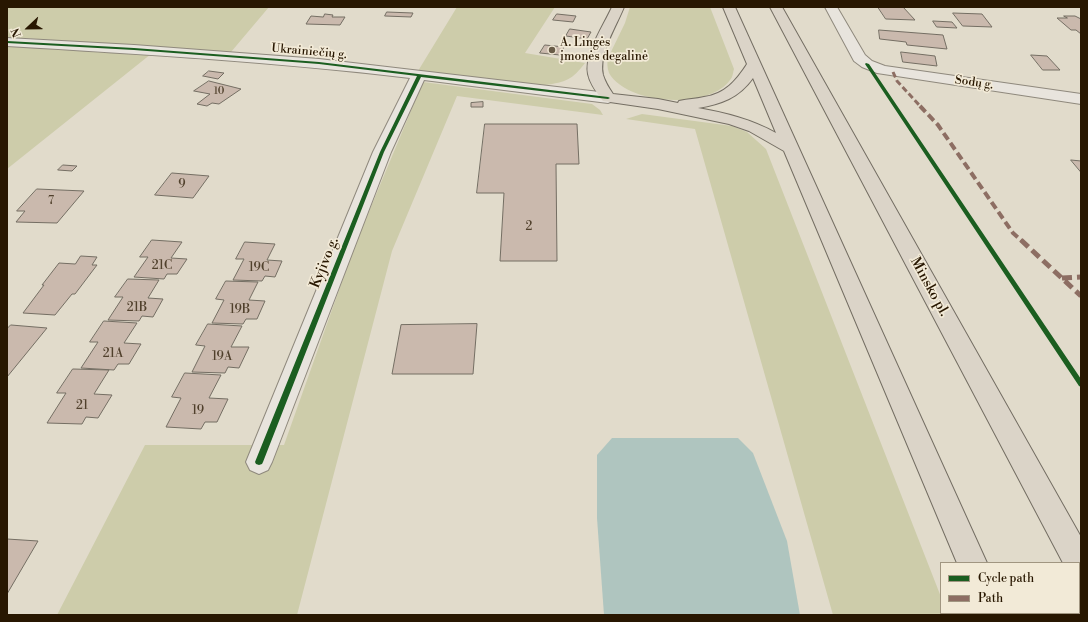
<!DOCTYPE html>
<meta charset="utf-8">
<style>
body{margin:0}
#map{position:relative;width:1088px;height:622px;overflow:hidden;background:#e1dbcb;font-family:"Libre Bodoni",serif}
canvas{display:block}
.frame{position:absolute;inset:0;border:8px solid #281701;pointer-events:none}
.legend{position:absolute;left:940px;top:562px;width:140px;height:52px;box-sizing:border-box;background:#f2ead7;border:1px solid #a19681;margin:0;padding:5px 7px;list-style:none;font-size:12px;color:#281701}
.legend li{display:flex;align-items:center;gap:8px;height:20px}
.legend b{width:20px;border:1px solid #a19681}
.north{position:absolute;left:8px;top:8px;width:40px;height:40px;-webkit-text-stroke:3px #f2ead7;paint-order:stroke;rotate:248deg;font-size:11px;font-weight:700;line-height:16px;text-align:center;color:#281701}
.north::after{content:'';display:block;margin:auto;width:14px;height:18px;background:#281701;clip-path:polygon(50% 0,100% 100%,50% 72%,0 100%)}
</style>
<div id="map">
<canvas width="1088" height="622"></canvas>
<div class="frame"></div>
<ul class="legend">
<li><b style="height:5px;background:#1b5e20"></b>Cycle path</li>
<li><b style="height:5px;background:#8d6e63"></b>Path</li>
</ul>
<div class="north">N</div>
</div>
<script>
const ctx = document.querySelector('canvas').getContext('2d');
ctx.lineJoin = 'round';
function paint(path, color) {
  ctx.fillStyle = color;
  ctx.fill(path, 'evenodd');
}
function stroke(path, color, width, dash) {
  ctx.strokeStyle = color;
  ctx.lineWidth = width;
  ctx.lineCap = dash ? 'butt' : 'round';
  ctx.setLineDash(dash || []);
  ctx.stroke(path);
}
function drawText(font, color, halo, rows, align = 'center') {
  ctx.font = font + ' "Libre Bodoni",serif';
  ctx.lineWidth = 3.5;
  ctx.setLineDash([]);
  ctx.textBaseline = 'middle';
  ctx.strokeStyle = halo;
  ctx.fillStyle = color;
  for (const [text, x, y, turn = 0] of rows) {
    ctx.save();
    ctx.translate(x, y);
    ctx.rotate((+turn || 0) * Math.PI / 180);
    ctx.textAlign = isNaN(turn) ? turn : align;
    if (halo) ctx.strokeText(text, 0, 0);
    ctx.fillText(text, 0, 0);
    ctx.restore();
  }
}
paint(new Path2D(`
 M7 7H269L231 52 7 37Z
 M457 7H555L525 53 585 63C572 80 566 82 545 85L418 71Z
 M630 7H710L734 69C733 72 733 77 730 80 709 110 627 105 609 73 607 68 607 62 608 58L625 23Z
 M7 46 151 54 7 169Z
 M423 82 592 104 600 110 603 115 457 96 392 251 297 615H57L145 445H284L355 245Z
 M642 114 732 126 747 132 766 149 941 597V613H947L948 615H833L695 129 626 119Z`), '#cdccaa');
paint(new Path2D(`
 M612 438H738L753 453 787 541 800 615H604L597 518V455Z`), '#afc5bf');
const building = new Path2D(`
 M878 7H903L915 20 886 19Z
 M387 12 413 13 411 17 385 16Z
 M953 13 982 14 992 27 963 26Z
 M325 14 333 15 332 17H345L340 25 306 24 311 16 323 17Z
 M557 14 576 16 573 22 553 20Z
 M1064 16H1075L1081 19V34L1076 30H1071L1057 18H1067Z
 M933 21 952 22 957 28 937 27Z
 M570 29 591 32 587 39 566 36Z
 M879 30 943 35 947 49 907 45 906 42 880 39Z
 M545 45 564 47 560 55 540 53Z
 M901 52 935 56 937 66 903 62Z
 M1031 55 1047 56 1060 70H1043Z
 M209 71 224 73 218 79 203 76Z
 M209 81 241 89 219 104 212 103 207 106 197 104 210 94 194 91Z
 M483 102V107H471V103Z
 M485 124H577L579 164H556L557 261H500L504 193H477Z
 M1071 160 1081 161V172Z
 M63 165 77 166 72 171 58 170Z
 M172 173 209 176 193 198 155 195Z
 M37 189 84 191 57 223 16 222 25 211H17Z
 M152 240 182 242 171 258 187 259 177 274H167L164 279 134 277 148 257H140Z
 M245 242 275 244 267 260 282 261 275 277 265 276 262 281 233 280 244 259H236Z
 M81 256 97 257 92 265H97L75 294H72L55 315 23 313 44 285H42L59 263 75 264Z
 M128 279 159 280 148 298 163 299 153 317 142 316 139 321 108 320 123 297H115Z
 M226 281 258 282 249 300 265 301 257 319H246L243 324 212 323 224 300 216 299Z
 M104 321 137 323 124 343 141 344 129 364H118L114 370 81 368 98 342H90Z
 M208 324 242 326 231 347H249L239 368 228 367 225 373 192 372 205 346 196 345Z
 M477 324 473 374H392L401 325Z
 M11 325 47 328 7 377V329Z
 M73 369 109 370 94 394 112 395 98 418 86 417 82 424 47 423 66 393H57Z
 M185 373 221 375 209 398 228 399 217 422H205L201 429 166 427 181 398 172 397Z
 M7 539 38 541 7 594Z`);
paint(building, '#cab9ad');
stroke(building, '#746e63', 1);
const minor = new Path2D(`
 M825 7H837L865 55 872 61 885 66 1081 94V104L877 73 862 67 854 61Z
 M7 38 134 45 319 59 608 93 613 95 616 98 613 101 608 103 424 80 391 152 272 462 268 470 259 474 250 470 246 462 373 152 410 78C276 62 142 54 7 46Z`);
const highway = new Path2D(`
 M612 7H624C617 25 598 54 603 75 605 82 609 88 613 94L658 99 678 103 679 101C688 99 696 99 704 97 725 94 736 81 747 64L723 7H735L987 563H957L784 151 749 131 729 124 658 109 603 101C597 93 590 84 588 74 584 54 604 25 612 7ZM753 78 776 133C751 119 726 113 698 108 721 104 739 98 753 78Z
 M770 7H782L1081 537V581L1079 580V563H1063Z
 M978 613H1010L1011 615H979Z`);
stroke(minor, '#8f897d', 2);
stroke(highway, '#746e63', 2);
paint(minor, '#e8e4dd');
paint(highway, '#dbd4c8');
stroke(new Path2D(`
 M893 72 897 81 921 107`), '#8d6e63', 3, [6, 3]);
stroke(new Path2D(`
 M920 106 938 125 1013 233 1022 241`), '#8d6e63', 4, [8, 4]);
stroke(new Path2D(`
 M1021 240 1081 296
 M1062 278 1081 277`), '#8d6e63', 5, [10, 5]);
paint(new Path2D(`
 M7 41 134 48 319 62 608 97 610 98 608 99 421 77 384 152 263 462 262 464 259 465 256 464 255 462 380 152 417 76 319 64 134 50 7 43Z
 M866 63 869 64 1081 379V387L1079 386 865 64Z`), '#1b5e20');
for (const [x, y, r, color] of [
 [552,50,4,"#695c48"]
]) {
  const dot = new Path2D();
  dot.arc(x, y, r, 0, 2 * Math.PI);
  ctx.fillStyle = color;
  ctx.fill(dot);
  stroke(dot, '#f2ead7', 1.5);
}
drawText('10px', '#50402c', null, [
 ["10",219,92]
]);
drawText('12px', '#281701', '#f2ead7', [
 ["A. Lingės",560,43],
 ["įmonės degalinė",560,57]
], 'left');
drawText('12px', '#281701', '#f2ead7', [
 ["Ukrainiečių g.",309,52,5],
 ["Sodų g.",974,83,8]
]);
drawText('12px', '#50402c', null, [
 ["9",182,185],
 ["7",51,201],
 ["2",529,227],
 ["21C",162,266],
 ["19C",259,268],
 ["21B",137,308],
 ["19B",240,310],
 ["21A",113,354],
 ["19A",222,357],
 ["21",82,406],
 ["19",198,411]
]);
drawText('14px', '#281701', '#f2ead7', [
 ["Kyjivo g.",325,263,-68],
 ["Minsko pl.",929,287,61]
]);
</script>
